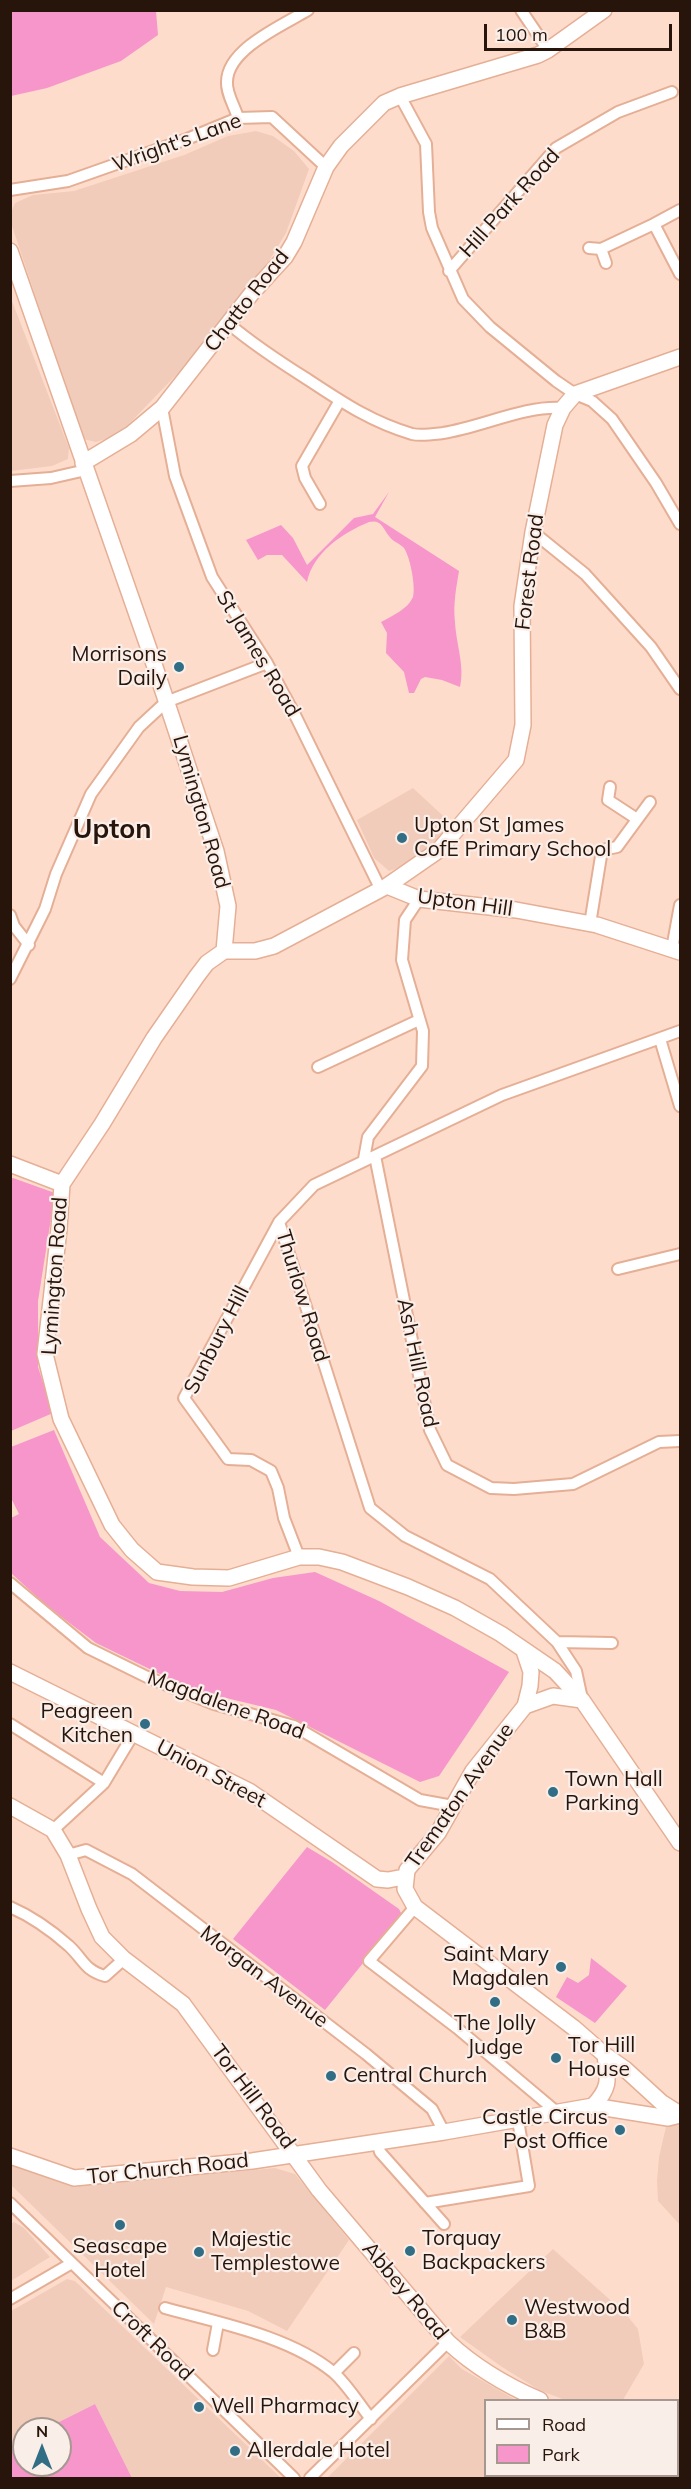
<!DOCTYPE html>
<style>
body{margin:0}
#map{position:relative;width:691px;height:2489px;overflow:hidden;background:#fedccc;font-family:Mulish,sans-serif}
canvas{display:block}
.frame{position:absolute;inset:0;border:12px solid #27140a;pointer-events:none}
.legend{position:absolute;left:484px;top:2399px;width:195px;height:78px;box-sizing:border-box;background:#faeee9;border:2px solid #a69790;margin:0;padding:8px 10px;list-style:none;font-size:18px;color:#27140a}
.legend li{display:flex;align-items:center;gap:12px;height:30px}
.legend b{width:30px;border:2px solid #a69790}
.north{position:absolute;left:12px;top:2417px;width:60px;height:60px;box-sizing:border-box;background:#faeee9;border:2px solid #a69790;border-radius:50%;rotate:0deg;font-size:16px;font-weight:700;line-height:24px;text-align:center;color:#27140a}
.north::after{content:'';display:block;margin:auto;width:21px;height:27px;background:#316e85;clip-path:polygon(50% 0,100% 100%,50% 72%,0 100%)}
.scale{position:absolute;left:484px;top:24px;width:188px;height:27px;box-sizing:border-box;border:3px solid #27140a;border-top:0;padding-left:8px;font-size:18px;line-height:21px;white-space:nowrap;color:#27140a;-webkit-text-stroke:4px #faeee9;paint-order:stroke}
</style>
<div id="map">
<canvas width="691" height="2489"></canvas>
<div class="frame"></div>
<ul class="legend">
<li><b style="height:8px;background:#fff"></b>Road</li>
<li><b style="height:16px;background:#f696cb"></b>Park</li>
</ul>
<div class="north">N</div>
<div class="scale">100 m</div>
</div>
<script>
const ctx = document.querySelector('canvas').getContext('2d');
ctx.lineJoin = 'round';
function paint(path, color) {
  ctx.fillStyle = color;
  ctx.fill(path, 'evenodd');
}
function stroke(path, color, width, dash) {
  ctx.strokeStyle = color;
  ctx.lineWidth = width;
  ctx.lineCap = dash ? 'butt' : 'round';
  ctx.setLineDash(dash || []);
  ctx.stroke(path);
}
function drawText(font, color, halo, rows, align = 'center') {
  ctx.font = font + ' Mulish,sans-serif';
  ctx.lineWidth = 4.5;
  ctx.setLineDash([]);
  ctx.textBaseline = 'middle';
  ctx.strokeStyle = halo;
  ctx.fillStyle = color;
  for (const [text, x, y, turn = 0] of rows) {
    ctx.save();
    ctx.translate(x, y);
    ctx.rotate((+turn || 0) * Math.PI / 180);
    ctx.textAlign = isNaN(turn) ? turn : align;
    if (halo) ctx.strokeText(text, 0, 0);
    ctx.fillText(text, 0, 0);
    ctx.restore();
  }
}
paint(new Path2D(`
 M256 131 273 136 294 151 309 169 286 233 269 261 250 287 179 372 129 424 112 437 96 442 83 439 11 223 10 215 15 203 33 195 74 191 184 155 228 136Z
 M10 296 69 448 68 459 52 466 11 471Z
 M413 788 453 825 425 851 395 869 389 871 374 858 357 820Z
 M680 2115V2225L658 2201 657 2181 659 2157 668 2118Z
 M10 2165 80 2186 275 2168 295 2174 349 2240 287 2331 248 2311 166 2287 154 2324 11 2185Z
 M14 2222 24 2228 50 2257 11 2281V2224Z
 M553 2249 626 2314 638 2329 644 2364 623 2400H565L539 2390 502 2367 460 2337Z
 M67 2279 75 2281 281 2478H132L95 2404 45 2429H24V2440L11 2447V2311Z
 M449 2356 462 2369 516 2400H486V2476H579L578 2478H327Z`), '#f2ccba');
paint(new Path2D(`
 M10 11H156L158 35 121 61 47 88 11 96Z
 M389 492 375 517 459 571C456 589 453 605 455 622 456 644 465 666 460 687L442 680 425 677 421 679 414 693H409L404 672 386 653 387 633 381 622C392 616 408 609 413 597 416 588 410 554 403 547 399 543 393 542 389 536 383 528 381 519 369 522 342 533 313 553 307 582L282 555H267L258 560 246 540 281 525 293 538 307 565 354 518 373 514Z
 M13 1178 55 1193 38 1301V1367L53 1413 11 1431 10 1179Z
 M54 1430 100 1537 149 1583 180 1591 222 1592 273 1578 315 1572 379 1601 509 1672 439 1776 420 1782 276 1710 193 1690 96 1643 47 1606 11 1573V1518L19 1514 11 1498V1447Z
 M307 1847 332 1862 399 1909 402 1915 325 2010 233 1939Z
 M591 1958 627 1986 595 2023 556 1997 567 1977 578 1983 589 1975Z
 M95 2404 132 2478H11V2447L24 2440V2465H60V2429H45Z`), '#f696cb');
const street = new Path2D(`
 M521 10 548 50
 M400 96 426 144 429 212 432 228 463 299 490 327 556 381 575 394 592 401 612 419 656 483 680 524
 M238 118C235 107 226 93 227 82 227 49 283 25 308 10
 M10 190 68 181 187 139 238 118 272 117 326 167
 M680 210 654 224 680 274
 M589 248 601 249 654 224
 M601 249 606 263
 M449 271 556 148 618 112 672 92
 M229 324C254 345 280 362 307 379 342 402 371 422 412 434 421 436 434 434 443 433 482 427 525 405 563 408
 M162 408 175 476 212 577 267 663 295 715 381 890
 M10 481 51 478 86 470
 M320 504 305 478 302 466 339 402
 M533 532 585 574 651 647 680 689
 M610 787 608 800 637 819
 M10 915 14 926 29 945
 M590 924 602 850 617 847 650 802
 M672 949 680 905
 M10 979 45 909 56 874 91 794 139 727 166 702 267 663
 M660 1039 680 1106
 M318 1067 419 1020
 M375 1156 430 1430 447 1465 491 1488 514 1489 573 1484 659 1442 680 1441
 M364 1159 368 1137 422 1066 423 1031 402 960 405 920 419 899
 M279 1222 370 1508 405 1536 490 1579 557 1642 576 1671 582 1699
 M618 1269 680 1254
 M299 1557 284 1518 278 1488 271 1471 251 1460 228 1459 184 1398 279 1222 314 1185 502 1095 680 1031
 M10 1583 88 1648 147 1677 214 1704 294 1726 420 1800 453 1806
 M557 1642 612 1643
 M10 1724 104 1783
 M53 1830 104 1783 134 1733
 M68 1855 86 1850 132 1874 366 2054 432 2109 444 2132
 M10 1907C33 1917 51 1930 69 1946 84 1960 84 1970 105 1976L124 1959
 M415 1907 369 1961 457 2028 558 2113
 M377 2141 380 2152 444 2224
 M10 2203 294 2478
 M425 2203 529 2186 518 2120
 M10 2299 72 2263
 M165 2308C219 2323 289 2336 333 2372 347 2384 359 2404 371 2419
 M213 2350 218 2323
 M334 2373 354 2353
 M310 2478 448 2342`);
const secondary = new Path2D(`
 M10 251 150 652 216 851 228 906 224 951
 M83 463 131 434 162 408 252 293 285 257 294 242 326 167 341 146 384 103 400 96 538 55 548 50 604 10
 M387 886 439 850 516 760 523 725 522 606 533 532 555 425 563 408 575 394 680 357
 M224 951 207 963 197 976 154 1038 102 1124 62 1184 59 1229 45 1354 61 1419 112 1525 132 1550 157 1572 193 1577 229 1578 299 1557H319L342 1562 408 1587 455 1608 501 1634 555 1671 582 1700 680 1843
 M224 951H255L274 946 387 886 419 899 516 910 597 925 680 952
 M10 1164 62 1184
 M524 1651 531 1672 530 1686 525 1706 473 1771 438 1833 407 1870 405 1889 415 1907 574 2028 605 2055 625 2069 661 2102 680 2114
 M10 1672 249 1791 377 1879 388 1880 404 1877
 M525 1706 553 1696 582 1700
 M10 1806 53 1830 68 1855 89 1909 102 1937 124 1959 183 2004 319 2190 448 2342C476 2368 505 2385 540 2400
 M593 2106C611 2087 608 2079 605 2055
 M10 2156 74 2178 252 2161 444 2132 593 2106 668 2118 680 2115
 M678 2466 680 2468
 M595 2478 596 2476`);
stroke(street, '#e5af95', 14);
stroke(secondary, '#e5af95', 18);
stroke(street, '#fff', 10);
stroke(secondary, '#fff', 15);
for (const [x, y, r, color] of [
 [179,667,6,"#316e85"],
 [402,838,6,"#316e85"],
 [145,1724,6,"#316e85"],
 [553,1792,6,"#316e85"],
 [561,1967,6,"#316e85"],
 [495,2002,6,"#316e85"],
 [556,2058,6,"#316e85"],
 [331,2076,6,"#316e85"],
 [620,2130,6,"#316e85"],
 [120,2225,6,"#316e85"],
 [410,2251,6,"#316e85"],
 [199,2252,6,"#316e85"],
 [512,2320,6,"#316e85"],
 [199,2407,6,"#316e85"],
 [235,2451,6,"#316e85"]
]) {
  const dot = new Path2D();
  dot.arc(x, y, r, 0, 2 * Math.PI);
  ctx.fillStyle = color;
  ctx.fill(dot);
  stroke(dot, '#faeee9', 2);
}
drawText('21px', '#27140a', '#faeee9', [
 ["Wright's Lane",177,143,-20],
 ["Hill Park Road",510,203,-48],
 ["Chatto Road",247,301,-52],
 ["Forest Road",530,572,-83],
 ["St James Road",258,654,59],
 ["Lymington Road",201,812,74],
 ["Upton Hill",465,903,8],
 ["Lymington Road",55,1276,-86],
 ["Thurlow Road",302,1296,73],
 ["Sunbury Hill",217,1340,-63],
 ["Ash Hill Road",417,1363,78],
 ["Magdalene Road",226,1705,20],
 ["Union Street",211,1774,28],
 ["Trematon Avenue",460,1796,-55],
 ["Morgan Avenue",264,1977,37],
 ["Tor Hill Road",253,2097,53],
 ["Tor Church Road",168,2169,-6],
 ["Abbey Road",405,2291,50],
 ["Croft Road",152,2341,44]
]);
drawText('21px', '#27140a', '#faeee9', [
 ["Morrisons",167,655,"right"],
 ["Daily",167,679,"right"],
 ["Upton St James",414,826],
 ["CofE Primary School",414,850],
 ["Peagreen",133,1712,"right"],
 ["Kitchen",133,1736,"right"],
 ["Town Hall",565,1780],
 ["Parking",565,1804],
 ["Saint Mary",549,1955,"right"],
 ["Magdalen",549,1979,"right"],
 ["The Jolly",495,2024,"center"],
 ["Judge",495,2048,"center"],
 ["Tor Hill",568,2046],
 ["House",568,2070],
 ["Central Church",343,2076],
 ["Castle Circus",608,2118,"right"],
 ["Post Office",608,2142,"right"],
 ["Torquay",422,2239],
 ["Backpackers",422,2263],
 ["Majestic",211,2240],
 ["Templestowe",211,2264],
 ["Seascape",120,2247,"center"],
 ["Hotel",120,2271,"center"],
 ["Westwood",524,2308],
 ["B&B",524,2332],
 ["Well Pharmacy",211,2407],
 ["Allerdale Hotel",247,2451]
], 'left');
drawText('bold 27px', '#27140a', '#faeee9', [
 ["Upton",112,830]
]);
</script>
